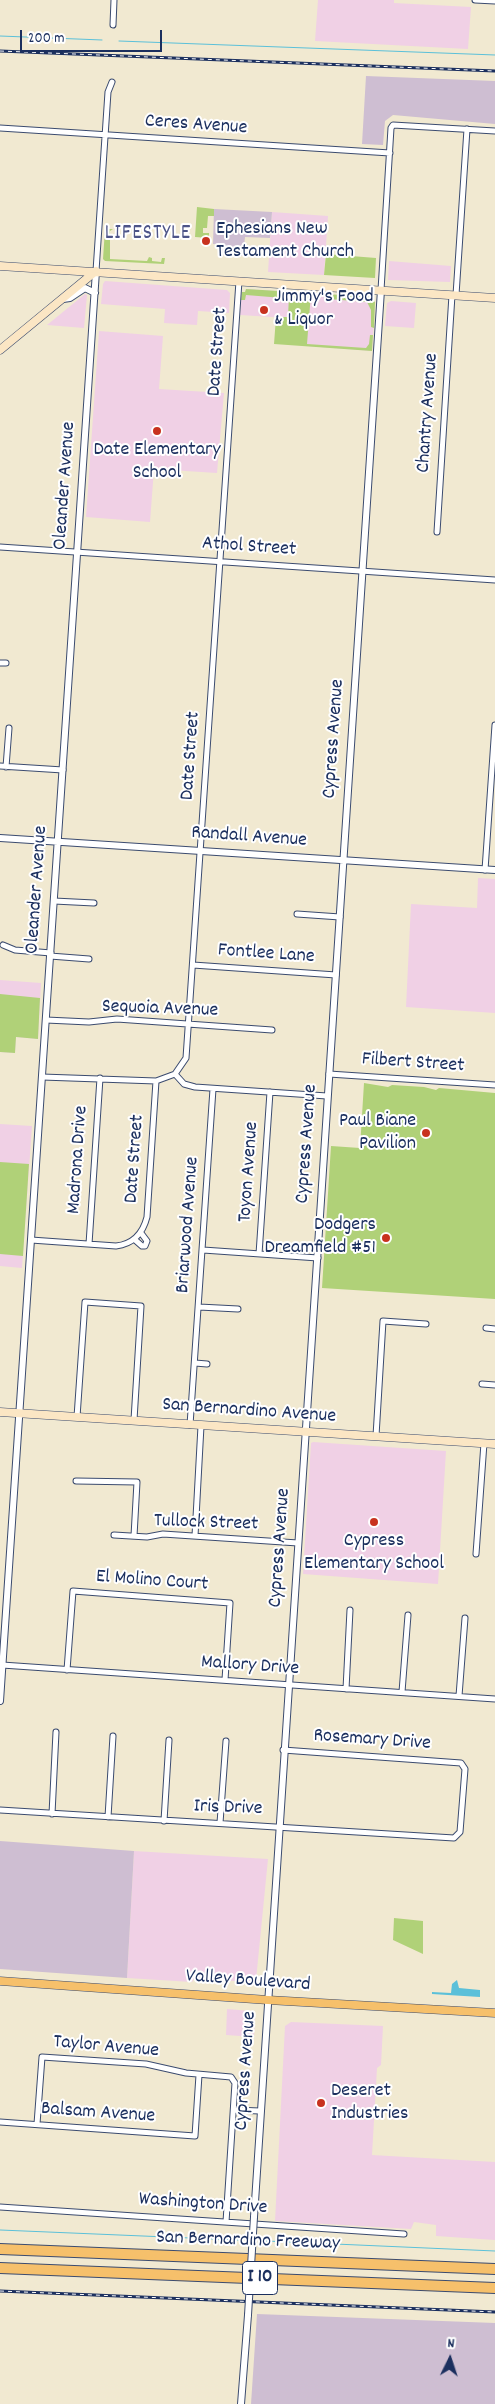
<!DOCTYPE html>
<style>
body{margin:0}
#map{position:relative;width:495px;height:2404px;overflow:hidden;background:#f1e9d1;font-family:Dekko,sans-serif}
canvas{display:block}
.north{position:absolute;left:425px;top:2334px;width:50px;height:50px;-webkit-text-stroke:4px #fff;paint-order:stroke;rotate:4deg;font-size:14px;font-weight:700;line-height:20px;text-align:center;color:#1b2f5e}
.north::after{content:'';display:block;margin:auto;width:18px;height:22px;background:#1b2f5e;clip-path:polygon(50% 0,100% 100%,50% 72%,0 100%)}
.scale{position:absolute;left:20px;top:30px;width:142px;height:22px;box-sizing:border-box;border:2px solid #1b2f5e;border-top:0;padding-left:6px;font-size:15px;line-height:18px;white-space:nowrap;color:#1b2f5e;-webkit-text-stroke:4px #fff;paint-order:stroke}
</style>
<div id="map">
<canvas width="495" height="2404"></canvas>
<div class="north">N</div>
<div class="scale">200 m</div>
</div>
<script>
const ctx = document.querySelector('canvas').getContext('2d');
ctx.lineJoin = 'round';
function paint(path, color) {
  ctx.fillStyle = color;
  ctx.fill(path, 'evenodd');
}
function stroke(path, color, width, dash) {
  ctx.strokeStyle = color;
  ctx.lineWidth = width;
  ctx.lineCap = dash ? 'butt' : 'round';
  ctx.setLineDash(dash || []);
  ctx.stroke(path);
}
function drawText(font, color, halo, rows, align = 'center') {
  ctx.font = font + ' Dekko,sans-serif';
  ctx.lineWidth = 4;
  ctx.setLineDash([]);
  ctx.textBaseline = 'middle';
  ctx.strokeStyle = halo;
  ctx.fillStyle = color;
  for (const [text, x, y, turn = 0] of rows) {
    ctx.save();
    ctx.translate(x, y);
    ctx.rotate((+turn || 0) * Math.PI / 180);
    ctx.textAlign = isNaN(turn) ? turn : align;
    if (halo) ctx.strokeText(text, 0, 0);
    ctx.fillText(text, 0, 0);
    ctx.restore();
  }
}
paint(new Path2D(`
 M318 0H394V3L471 7 468 49 315 41Z
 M272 212 328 216 324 275 268 272Z
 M389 261 451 266 450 282 388 280Z
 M105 281 227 290 230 293 229 313 198 311 197 325 164 323 165 309 101 304 103 284Z
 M246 289 290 292 288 318 240 315 242 292H245Z
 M309 293 371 297V299L375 302 372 351 306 346Z
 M85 294 87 295 84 328 47 325Z
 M391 301 416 303 414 328 385 326 387 303Z
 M99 331 163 336 159 389 224 393 217 473 154 469 150 522 86 517Z
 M478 878 495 879V1013L406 1007 411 904 477 908Z
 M0 980 41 983 38 1039 16 1037 15 1053 0 1052Z
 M0 1124 32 1126 22 1268 0 1266Z
 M313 1442 446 1451 438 1584 303 1574 311 1443Z
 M134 1851 268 1859 256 1980 253 1982 194 1979 192 1982 127 1978Z
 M227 2009 250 2011 255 2018 254 2037 226 2035Z
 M291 2022 383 2026 381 2065 377 2068 372 2155 495 2162V2240L436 2236V2225L414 2222 411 2229 275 2221 285 2026Z`), '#f0d0e5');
paint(new Path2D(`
 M366 76 495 81V124L393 115 385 121 383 145 362 144Z
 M214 209 272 212 270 238 245 237 243 256 221 255 222 244H213Z
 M0 1841 134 1851 127 1978 0 1969Z
 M257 2314 495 2323V2404H251Z`), '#cebed2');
paint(new Path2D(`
 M197 207 214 209V216H208L207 228H203V233H209V238L195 237Z
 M105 229H113L110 231V259L147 261 149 257 152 258V261L161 262 162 258H165L164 264 105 261 103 259Z
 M326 254 376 258 375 278 324 275Z
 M246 289 311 293 307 344 366 348 369 344 370 335H373L372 351 274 344 276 317H288L289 295 284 294 283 298 246 295 245 300H241L242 292H245Z
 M326 294 371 297V299L375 302 374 328 371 327V310L367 302 328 299 326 303Z
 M0 994 40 998 38 1039 16 1037 15 1053 0 1052Z
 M364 1083 388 1087 392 1085 424 1087 436 1090 439 1088 495 1093V1299L322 1288 331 1146 360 1148Z
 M0 1162 29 1164 23 1256 0 1254Z
 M394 1918 423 1921V1954L393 1940Z`), '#b0d178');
paint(new Path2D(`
 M457 1980 459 1988 480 1990V1997L432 1994V1992L451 1993 452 1984Z`), '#5bc0d9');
stroke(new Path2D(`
 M0 36 102 40
 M119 41 495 55
 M0 2230 238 2240
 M266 2241 495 2251`), '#5bc0d9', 1);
const minor = new Path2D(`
 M475 0 495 1
 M113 25 114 0
 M0 128 390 153
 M96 271 108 92 112 82
 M381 290 391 128 393 125 495 131
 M456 295 467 129
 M437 532 452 295
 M0 547 495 580
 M0 663H6
 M0 766 63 770
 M6 767 9 728
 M485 870 495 725
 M54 901 94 903
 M297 914 340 917
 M3 945 15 950 51 953
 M50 956 89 959
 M193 965 336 975
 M46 1020 89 1022 117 1019 272 1030
 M175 1074 184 1084 195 1087 327 1096
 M329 1074 495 1085
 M42 1077 156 1081 175 1074 186 1058 239 281
 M134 1239 142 1246H145L147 1241 141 1233
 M31 1240 116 1246C133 1244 143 1233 147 1217L156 1081
 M89 1244 100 1078
 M203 1250 318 1258
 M259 1254 270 1092
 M199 1307 238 1309
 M486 1328 495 1329
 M195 1363 207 1364
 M482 1384 495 1385
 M77 1417 85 1302 141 1306 134 1420
 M190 1425 213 1089
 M376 1436 383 1321 426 1324
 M76 1481 137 1482 134 1536
 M114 1535 147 1537 163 1534 298 1543
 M195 1536 201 1426
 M476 1554 484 1443
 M2 1665 495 1699
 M67 1670 73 1591 230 1603 225 1680
 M346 1689 350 1610
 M402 1692 408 1615
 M459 1696 465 1618
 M0 1810 454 1838 460 1832 465 1769 461 1763 283 1750
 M52 1814 56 1732
 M108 1817 113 1736
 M164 1821 169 1740
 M220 1823 226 1741
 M234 2110 260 2111
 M0 2122 195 2136 199 2075
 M37 2124 42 2057 146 2064 186 2073 231 2077 235 2083 226 2222
 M0 2207 404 2234`);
const tertiary = new Path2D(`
 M63 299 70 298 85 288 95 293
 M0 838 495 870
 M0 1701 96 271
 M254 2217 381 290
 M241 2404 248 2315`);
const secondary = new Path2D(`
 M0 266 495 298
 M0 350 96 271
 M0 1412 495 1444`);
const primary = new Path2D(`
 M0 1981 268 2000 495 2013`);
const motorway = new Path2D(`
 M0 2249 495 2269
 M0 2268 495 2288`);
stroke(minor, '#3b4b6f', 7);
stroke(tertiary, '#3b4b6f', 8);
stroke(secondary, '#3b4b6f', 9);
stroke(primary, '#3b4b6f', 9);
stroke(motorway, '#3b4b6f', 12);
stroke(minor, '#fff', 5);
stroke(tertiary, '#fff', 6);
stroke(secondary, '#fbe6c4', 8);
stroke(primary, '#f6c06b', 8);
stroke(motorway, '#f6c06b', 10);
const rail = new Path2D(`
 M0 51 495 71
 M0 2291 495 2312`);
stroke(rail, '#1b2f5e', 3);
stroke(rail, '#fff', 1, [4]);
const tertiaryBridge = new Path2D(`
 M248 2315 254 2217`);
stroke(tertiaryBridge, '#3b4b6f', 8, []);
stroke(tertiaryBridge, '#fff', 6);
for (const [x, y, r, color] of [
 [206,241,5,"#c8321e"],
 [264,310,5,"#c8321e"],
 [157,431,5,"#c8321e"],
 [426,1133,5,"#c8321e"],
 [386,1238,5,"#c8321e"],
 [374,1522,5,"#c8321e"],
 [321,2103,5,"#c8321e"]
]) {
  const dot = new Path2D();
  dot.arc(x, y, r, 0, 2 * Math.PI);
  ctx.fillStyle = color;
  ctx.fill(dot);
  stroke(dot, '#fff', 2);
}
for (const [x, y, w] of [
 [260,2278,35]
]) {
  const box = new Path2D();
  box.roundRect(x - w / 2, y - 16.5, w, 33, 4);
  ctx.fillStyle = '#fff';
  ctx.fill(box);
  stroke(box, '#1b2f5e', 1);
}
drawText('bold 19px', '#1b2f5e', null, [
 ["I 10",260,2278]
]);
drawText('20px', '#1b2f5e', '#fff', [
 ["Ceres Avenue",196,126,4],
 ["Date Street",219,352,-86],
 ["Chantry Avenue",429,413,-86],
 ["Oleander Avenue",66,486,-86],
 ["Athol Street",249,548,4],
 ["Cypress Avenue",335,739,-86],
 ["Date Street",192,756,-86],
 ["Randall Avenue",249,838,4],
 ["Oleander Avenue",38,890,-86],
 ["Fontlee Lane",266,955,4],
 ["Sequoia Avenue",160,1010,2],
 ["Filbert Street",413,1064,4],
 ["Cypress Avenue",308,1144,-86],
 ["Date Street",136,1159,-86],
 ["Madrona Drive",79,1160,-86],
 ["Toyon Avenue",250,1172,-86],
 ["Briarwood Avenue",189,1225,-86],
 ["San Bernardino Avenue",249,1412,4],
 ["Tullock Street",206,1524,2],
 ["Cypress Avenue",281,1548,-86],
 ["El Molino Court",152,1582,4],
 ["Mallory Drive",250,1667,4],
 ["Rosemary Drive",372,1741,4],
 ["Iris Drive",228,1809,2],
 ["Valley Boulevard",248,1982,4],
 ["Taylor Avenue",106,2048,5],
 ["Cypress Avenue",247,2071,-86],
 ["Balsam Avenue",98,2114,4],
 ["Washington Drive",203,2205,4],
 ["San Bernardino Freeway",248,2242,2]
]);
drawText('20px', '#1b2f5e', '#fff', [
 ["Ephesians New",216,230],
 ["Testament Church",216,253],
 ["Jimmy's Food",274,298],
 ["& Liquor",274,321],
 ["Date Elementary",157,451,"center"],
 ["School",157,474,"center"],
 ["Paul Biane",416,1122,"right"],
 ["Pavilion",416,1145,"right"],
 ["Dodgers",376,1226,"right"],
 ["Dreamfield #51",376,1249,"right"],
 ["Cypress",374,1542,"center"],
 ["Elementary School",374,1565,"center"],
 ["Deseret",331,2092],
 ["Industries",331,2115]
], 'left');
ctx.letterSpacing = '1px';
drawText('21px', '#4d5488', '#fff', [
 ["LIFESTYLE",148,235]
]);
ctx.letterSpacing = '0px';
</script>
